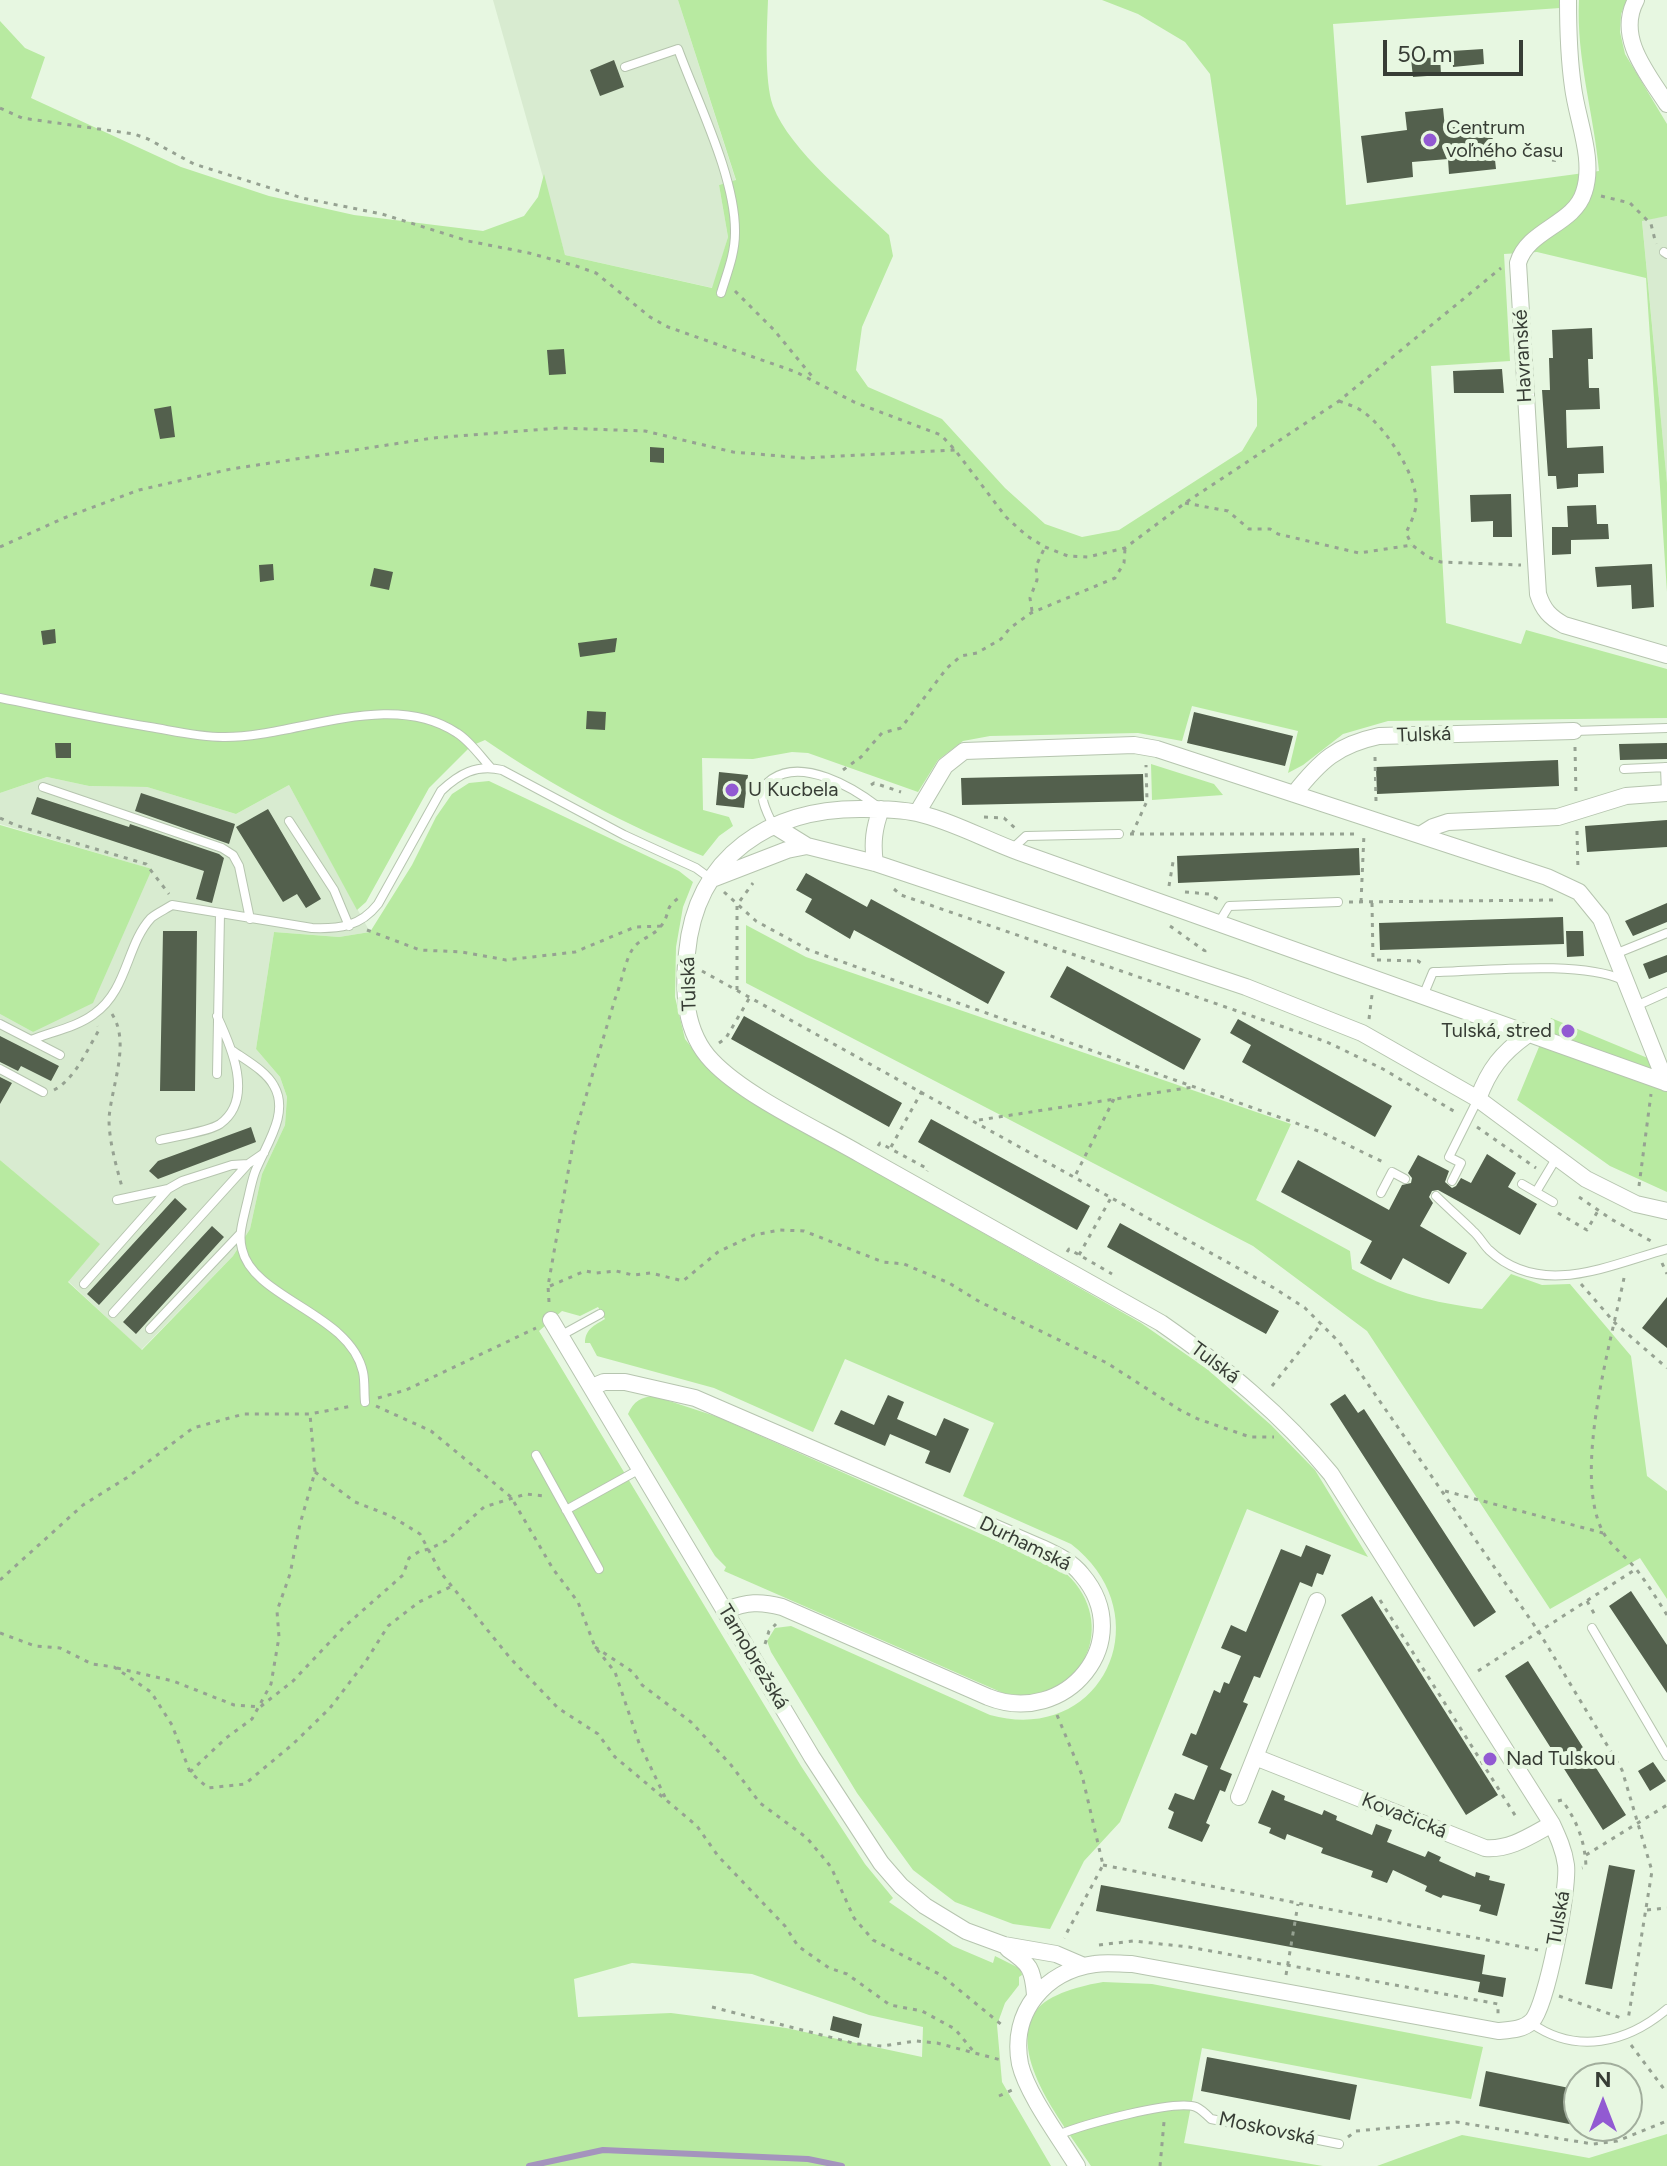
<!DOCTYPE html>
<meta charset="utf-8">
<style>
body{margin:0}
#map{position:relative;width:1667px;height:2166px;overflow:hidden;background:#e7f7e1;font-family:Figtree,sans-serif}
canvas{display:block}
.north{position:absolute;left:1563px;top:2062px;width:80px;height:80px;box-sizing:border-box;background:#e7f7e1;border:2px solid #a1ad9c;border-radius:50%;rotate:0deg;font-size:22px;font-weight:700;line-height:32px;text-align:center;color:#373d35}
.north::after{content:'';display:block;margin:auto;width:28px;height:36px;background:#925ad2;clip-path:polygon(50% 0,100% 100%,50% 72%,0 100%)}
.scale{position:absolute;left:1383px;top:40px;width:140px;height:36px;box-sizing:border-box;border:4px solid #373d35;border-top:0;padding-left:10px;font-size:24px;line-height:28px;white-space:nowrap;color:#373d35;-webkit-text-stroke:6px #e7f7e1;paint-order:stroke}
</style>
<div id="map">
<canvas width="1667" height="2166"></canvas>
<div class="north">N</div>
<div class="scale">50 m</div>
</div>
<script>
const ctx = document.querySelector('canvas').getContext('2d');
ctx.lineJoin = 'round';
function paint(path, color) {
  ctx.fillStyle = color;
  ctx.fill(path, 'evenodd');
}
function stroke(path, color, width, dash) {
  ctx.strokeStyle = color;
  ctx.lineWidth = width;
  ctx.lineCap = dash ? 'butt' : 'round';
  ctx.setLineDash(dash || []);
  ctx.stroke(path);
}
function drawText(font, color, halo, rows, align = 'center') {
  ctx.font = font + ' Figtree,sans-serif';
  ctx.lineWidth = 8;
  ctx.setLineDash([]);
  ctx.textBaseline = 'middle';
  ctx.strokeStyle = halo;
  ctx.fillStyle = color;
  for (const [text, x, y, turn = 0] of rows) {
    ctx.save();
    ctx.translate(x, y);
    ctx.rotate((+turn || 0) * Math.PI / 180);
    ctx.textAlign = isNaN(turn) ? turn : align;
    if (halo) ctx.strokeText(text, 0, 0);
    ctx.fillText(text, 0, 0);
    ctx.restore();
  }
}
paint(new Path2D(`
 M493 0H678L736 181 719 185 728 237 713 288 565 255Z
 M1667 216V483L1642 220Z
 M47 777 89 786 147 787 236 814 289 785 370 932 339 937 274 932 256 1049 280 1077 287 1097 285 1125 262 1174 250 1229 233 1256 141 1350 68 1281 99 1244 0 1160V1014L33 1032 151 869 0 824V793Z`), '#d8ebd0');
paint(new Path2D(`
 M678 0H768C767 28 764 80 773 106 790 151 854 201 889 235L893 256 862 327 856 370 868 387 942 419 1005 488 1045 524 1082 537 1119 530 1242 451 1257 426V399L1210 74 1185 42 1138 14 1102 0H1560V8L1333 24 1346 205 1599 171C1594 114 1576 58 1579 0H1627L1621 14 1620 32 1625 54 1667 124V216L1642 221 1667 483V592L1646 278 1537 252 1504 254 1510 361 1431 366 1446 623 1521 644 1526 630 1667 669V718L1388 721 1343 734 1303 765 1288 773 1298 731 1192 706 1182 741 1138 733 990 736 963 741 938 760 918 792 808 753 792 752 753 759 702 758 703 810 729 817 733 826 719 836 703 856C627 826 552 786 485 740L471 746 429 788 366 902 357 910 289 785 236 814 147 787 89 786 47 777 0 793V21L25 48 45 57 31 98 181 167 269 196 354 215 483 231 524 216 538 197 544 174 565 255 712 288 728 237 719 185 736 180Z
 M1151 764 1214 784 1223 795 1152 800Z
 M489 781 679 871 693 882 683 907 676 947 675 997 685 1039 710 1071 771 1112 1141 1323 1207 1369 1271 1425 1315 1470 1368 1557 1247 1509 1120 1822 1084 1861 1050 1929 1013 1924 955 1902 913 1870 857 1793 771 1652 767 1641 775 1628 791 1626 990 1715C1103 1746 1163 1615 1071 1544L963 1496 994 1423 845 1359 813 1432 714 1388 597 1356 590 1343H585C585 1329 595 1325 605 1319L598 1307 580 1316 562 1311 539 1331 801 1766 865 1864 893 1898 889 1902 953 1946 993 1963 995 1956 1021 1969 1022 1975 1019 1977V1985L1005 2003 997 2025 1002 2082 1051 2166H0V1160L100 1244 68 1282 142 1350 233 1256 250 1229 262 1174 285 1125 287 1097 280 1077 256 1049 274 932 339 937 370 932 412 865 436 817 452 794 469 783ZM632 1963 752 1974 869 2015 923 2027 922 2057 786 2028 671 2013 578 2017 574 1979Z
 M0 825 152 869 93 1003 33 1032 0 1014Z
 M746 925 806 957 1291 1124 1256 1200 1350 1251 1352 1269C1398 1294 1431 1302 1482 1309L1511 1274 1542 1285 1570 1284 1631 1356 1647 1476 1667 1491V1599L1640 1558 1550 1609 1367 1331 1253 1246 746 983Z
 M1551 1018 1667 1066V1192L1610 1166 1517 1100Z
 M654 1396 718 1417 1062 1570C1124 1621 1082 1710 1003 1693L724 1571 726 1567 715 1556 628 1414C634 1401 641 1397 654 1396Z
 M1103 1982 1152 1984 1483 2047 1471 2099 1202 2048 1184 2143 1323 2166H1091C1067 2128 1005 2056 1036 2011 1047 1994 1084 1985 1103 1982Z
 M1667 2134V2166H1377L1462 2135 1589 2158Z`), '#b8eaa1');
stroke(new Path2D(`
 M529 2166 603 2150 808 2159 842 2166`), '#a494bd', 6);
paint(new Path2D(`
 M1483 49 1484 64 1453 67 1452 51Z
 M1440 57 1441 75 1413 77 1411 59Z
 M614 60 624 87 600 96 590 70Z
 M1443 108 1445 128 1491 123 1496 169 1449 174 1448 159 1412 162 1413 177 1367 183 1361 136 1407 130 1405 112Z
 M1592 328 1593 359H1588L1589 388H1599L1600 409 1566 410 1567 448 1603 446 1604 473 1578 474V487L1557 489 1556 476H1548L1542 390H1550L1549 358H1553L1552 330Z
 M564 349 566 374 549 375 547 350Z
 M1502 369 1504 393H1454L1453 371Z
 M171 406 175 437 160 439 154 409Z
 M650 447 664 448V463L650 462Z
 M1511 494 1512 537H1493V521L1471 522 1470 495Z
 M1596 505 1597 524H1608L1609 539 1571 540V554L1552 555V527H1568L1567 506Z
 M273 564 274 580 260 582 259 565Z
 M1652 564 1654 607 1632 609 1631 585 1597 587 1595 567Z
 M374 568 393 572 389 590 370 586Z
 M55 629 56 643 43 645 41 631Z
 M617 638 615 652 580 657 578 643Z
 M587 711 606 712 605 730 586 729Z
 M1194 712 1293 736 1285 766 1187 743Z
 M55 743H71V758H56Z
 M1667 743V759L1620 760 1619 744Z
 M1558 760 1559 786 1377 794 1376 767Z
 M719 772 748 775 744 808 716 805Z
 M1143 774 1144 801 962 805 961 778Z
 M141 793 235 824 229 844 135 811Z
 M37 797 129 827 130 824 219 854 224 858 212 903 196 899 204 871 31 814Z
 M268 809 321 899 306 908 297 894 283 902 236 827Z
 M1667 820V847L1587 852 1585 826Z
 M1359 848 1360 875 1178 883 1177 856Z
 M806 873 867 907 871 899 1005 972 988 1004 854 930 850 939 805 912 812 899 796 890Z
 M1667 903V922L1633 936 1625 921Z
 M1563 917 1564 944 1380 950 1379 923Z
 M163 931H197L195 1091H160Z
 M1566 931H1583L1584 956 1567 957Z
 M1667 955V972L1649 979 1643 964Z
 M1067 966 1201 1039 1184 1070 1050 997Z
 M744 1016 902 1103 889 1127 731 1039Z
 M1238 1019 1392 1106 1375 1137 1242 1062 1251 1045 1230 1033Z
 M0 1036 59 1066 51 1081 21 1066 18 1071 0 1062Z
 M0 1077 12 1083 0 1104Z
 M931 1119 1090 1206 1077 1230 918 1142Z
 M251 1127 256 1142 158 1179 149 1171 158 1161Z
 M1487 1154 1516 1173 1508 1187 1537 1204 1520 1235 1438 1190 1432 1191 1429 1197 1433 1203 1420 1226 1467 1253 1449 1284 1403 1258 1391 1280 1360 1263 1372 1241 1281 1192 1298 1160 1389 1210 1402 1185 1411 1183 1412 1178 1408 1173 1418 1155 1449 1171 1445 1182 1452 1188 1456 1186 1461 1178 1471 1183Z
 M175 1198 187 1209 99 1305 87 1294Z
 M1120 1223 1279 1311 1266 1334 1107 1247Z
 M212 1226 224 1237 136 1334 123 1322Z
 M1667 1297V1348L1642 1328Z
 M1345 1394 1358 1413 1364 1409 1496 1612 1474 1627 1330 1404Z
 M888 1395 904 1402 897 1419 936 1436 944 1418 969 1429 950 1473 925 1463 930 1451 890 1434 885 1446 834 1424 841 1410 874 1425Z
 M1306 1545 1331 1555 1323 1575 1317 1573 1312 1587 1300 1582 1260 1678 1254 1676 1243 1702 1248 1704 1220 1769 1232 1774 1225 1792 1220 1790 1206 1823 1210 1825 1202 1842 1168 1828 1174 1812 1168 1809 1175 1793 1194 1800 1208 1766 1182 1755 1191 1733 1196 1735 1214 1690 1220 1693 1224 1682 1229 1684 1241 1656 1221 1648 1231 1625 1246 1632 1281 1549 1301 1557Z
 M1631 1591 1667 1645V1693L1609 1606Z
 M1372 1596 1498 1795 1466 1815 1341 1615Z
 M1528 1661 1626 1815 1603 1830 1505 1676Z
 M1653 1762 1666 1781 1650 1791 1638 1771Z
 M1272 1790 1285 1796 1284 1800 1322 1815 1324 1810 1337 1816 1336 1820 1372 1835 1376 1824 1392 1830 1387 1842 1425 1857 1428 1851 1441 1857 1439 1861 1475 1877 1476 1872 1490 1876 1489 1880 1505 1884 1497 1916 1479 1911 1481 1905 1443 1895 1441 1898 1425 1891 1427 1886 1393 1870 1387 1883 1371 1877 1373 1871 1321 1853 1323 1848 1287 1834 1285 1840 1269 1833 1271 1828 1258 1823Z
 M1609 1865 1635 1870 1612 1989 1585 1984Z
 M1101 1885 1485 1955 1482 1974 1506 1978 1503 1997 1478 1992 1480 1982 1096 1911Z
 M833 2016 862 2024 859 2038 830 2030Z
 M1207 2057 1357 2085 1350 2120 1201 2091Z
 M1486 2071 1579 2090V2126L1479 2106Z`), '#53604d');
const lane = new Path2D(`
 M625 67 678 49C697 101 736 178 735 233 735 254 727 273 721 293
 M1664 252 1667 254
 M0 698C50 708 100 719 150 727 174 731 199 737 223 737 295 738 390 688 457 733 470 741 480 756 491 768
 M1574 731 1667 728
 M1665 767 1666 793
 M1624 769 1667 767
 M43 787 222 848 233 855 239 866 250 919
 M289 821 334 890 349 926
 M773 825C766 810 754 791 772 779 803 758 852 787 877 806
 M1012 849 1026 836 1119 834
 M1218 924 1229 906 1338 902
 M1615 954 1667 933
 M1423 996 1433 972C1484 971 1579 960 1623 980
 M1636 1006 1667 992
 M0 1024 60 1055
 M31 1040C51 1032 77 1027 94 1014 128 990 126 945 151 918 157 913 166 909 172 905L312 928C339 929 360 927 378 904L441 791C459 774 476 764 502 770L624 835 696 868 711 879
 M233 1051C247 1061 266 1071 274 1086 290 1114 265 1146 255 1172 251 1183 249 1196 246 1207 243 1221 238 1235 242 1249 253 1299 350 1313 363 1372 365 1381 364 1392 365 1402
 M0 1069 43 1092
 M217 1074 220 914
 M160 1140C175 1136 208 1132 220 1124 255 1099 231 1046 217 1016
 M1452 1181 1461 1163 1449 1157 1478 1099
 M1522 1184 1553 1202
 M1536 1192 1557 1157
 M1381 1193 1392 1172 1405 1179
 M1436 1196C1448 1208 1461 1219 1473 1231 1479 1236 1483 1244 1489 1250 1541 1299 1609 1265 1667 1249
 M117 1200 168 1189
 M84 1284 168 1189 182 1181 232 1165 248 1164 264 1153
 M113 1313 247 1165
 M150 1329 240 1234
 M560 1336 600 1314
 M536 1455 599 1569
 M566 1510 640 1469
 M1592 1628 1667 1756
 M1531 2023C1576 2055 1627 2043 1667 2009
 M1058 2135C1082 2125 1174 2099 1196 2107 1201 2109 1207 2115 1211 2119L1339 2144`);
const street = new Path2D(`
 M1568 0C1568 29 1569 59 1573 87 1577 120 1595 159 1584 192 1574 225 1528 229 1518 263L1538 594C1543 610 1550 617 1564 625L1667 655
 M1636 0C1616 37 1647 73 1667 104
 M1294 794C1320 761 1337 745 1379 736L1574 731
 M917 813 945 766 964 751 1134 745 1157 749 1547 877 1579 892 1601 919 1666 1083
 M773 825 807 846 875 863 1246 987 1362 1033 1478 1099 1586 1179 1636 1204 1667 1211
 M1420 835 1433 827 1448 822 1558 817 1626 796 1667 793
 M875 863C872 843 874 828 881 809
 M712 879 787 850 807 846
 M1478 1099C1489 1069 1502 1053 1527 1035
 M551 1320 812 1757 881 1863 901 1886 925 1906 966 1931 1004 1945 1056 1954 1084 1966
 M592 1387 604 1382H625L695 1398 1042 1548C1057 1555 1072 1562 1082 1575 1138 1641 1066 1728 988 1697L782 1607C760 1601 747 1602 726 1610
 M1255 1757 1485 1848C1510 1850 1530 1836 1552 1824
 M1239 1797 1317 1601
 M1008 1949C1030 1964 1033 1969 1035 1995
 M1077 2166C1060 2138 1027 2094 1020 2064 1010 2012 1045 1971 1095 1964 1107 1962 1120 1964 1132 1964L1498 2031C1510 2030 1523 2030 1532 2021 1547 2005 1569 1888 1566 1865 1564 1850 1558 1837 1552 1824L1331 1474C1282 1414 1224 1367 1161 1323 1060 1267 960 1210 860 1154 817 1129 745 1096 712 1061 684 1032 683 990 687 953 696 855 771 808 863 809 881 809 900 809 917 813 952 821 986 840 1019 852L1667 1083`);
stroke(lane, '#b6c5af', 10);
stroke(street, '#b6c5af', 18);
stroke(new Path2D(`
 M0 108 22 118 134 134 148 139 194 164 302 198 382 214 468 241 529 253 576 266 596 273 650 317 668 327 796 372 854 402 941 435 955 450 1006 517 1027 536 1045 547 1068 556 1088 557 1125 548 1185 503 1339 401 1501 268
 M1552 160 1562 161
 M1601 196 1630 203 1651 224 1656 244
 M735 291 774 330 815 380
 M1339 401C1347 404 1356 407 1362 411 1384 425 1418 476 1416 503 1416 513 1410 524 1406 533L1412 545
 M1185 503 1228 511 1249 529H1270L1278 534 1359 553 1412 545 1428 557 1441 562 1521 565
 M0 547 64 518 139 490 231 469 433 438 559 428 645 431 733 452 804 458 955 450
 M1032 611 1030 598 1037 580 1036 566 1045 547
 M1575 747 1576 795
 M1375 757 1376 801
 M843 770 861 757 882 733 901 728 947 668 961 656 977 653 1001 639 1010 628 1031 613 1115 578 1124 563 1125 549
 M871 785 874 783 901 792
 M984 817 1004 818 1016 829
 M0 818 15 825 146 864 169 894
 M1577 831 1578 871
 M1130 834H1359
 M1132 834 1147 801 1146 765
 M1169 886 1173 862
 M894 889 901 895 1327 1042 1383 1069 1457 1113
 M724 892 756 921 809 950 1321 1132 1383 1162
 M1185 892 1209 894 1219 900
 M1349 902 1554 900
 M1361 902 1364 834
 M1372 903 1373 959
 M1170 926 1205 951 1204 956
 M367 930 420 950 462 952 506 960 575 952 635 927 661 926
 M1377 960 1418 961 1424 965
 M702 971 1274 1288 1305 1308 1339 1342 1539 1632 1622 1770 1652 1871 1628 2020
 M737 990V905L753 883
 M112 1014C131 1043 111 1087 109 1119 109 1141 116 1165 122 1187
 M1369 1019 1372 995
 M719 1043 726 1038 750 997
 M54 1090C75 1079 87 1050 99 1030L98 1026
 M979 1120 1193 1087
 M1477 1127 1536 1168
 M878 1146 880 1143 928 1169 927 1171
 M891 1147 922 1091
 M1076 1174 1114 1099
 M1639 1186 1651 1094
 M1579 1197 1611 1219 1651 1241
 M1558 1213 1587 1230 1599 1209
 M1067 1252 1069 1249 1112 1274
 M1079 1255 1112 1196
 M1662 1263 1667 1274
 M1624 1278C1611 1343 1572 1473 1603 1532 1610 1545 1626 1557 1636 1569 1647 1583 1657 1599 1667 1615
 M1581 1284 1615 1323 1667 1368
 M550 1286 585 1271 596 1273 616 1271 633 1275 651 1273 683 1281 718 1252 754 1235 780 1230 804 1231 883 1262 904 1264 949 1283 980 1302 1107 1363 1180 1410 1198 1419 1250 1437H1274
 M549 1302 548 1286 575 1133 615 999C621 985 626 955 635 946 642 938 655 935 661 926 672 912 662 908 682 896
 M1272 1386 1322 1323
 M378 1398 406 1390 536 1328
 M376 1406 431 1431 511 1497 553 1569 578 1602 595 1647 615 1672 639 1743 665 1797
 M315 1472 355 1502 391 1516 420 1534 441 1573 511 1659 558 1708 598 1734 615 1757 697 1826 718 1856 785 1926 798 1946 829 1968 847 1974 890 2005 922 2011 955 2029 974 2052
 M1445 1491 1603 1533
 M0 1580 83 1505 128 1477 193 1428 244 1414H310L352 1406
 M1380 1600 1518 1820
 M1587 1601 1595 1615
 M0 1633 35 1646 60 1648 92 1664 114 1667 151 1692 172 1725 190 1772 208 1788 245 1784 293 1744 330 1708 366 1661 388 1626 419 1602 450 1587
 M765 1644 769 1631 776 1624
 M595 1647 633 1672 642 1685 691 1722 731 1765 760 1803 807 1838 831 1867 854 1918 873 1940 941 1975 1002 2025
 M117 1668 173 1681 234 1705 260 1707 293 1681 344 1627 403 1575 409 1558 420 1551 429 1549 446 1541 484 1507 526 1494 545 1496
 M1478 1671 1636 1569
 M1057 1715 1082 1775 1103 1865 1064 1938
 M190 1772 226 1738 252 1719 271 1684 279 1637 277 1611 290 1574 300 1524 315 1472 310 1414
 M1558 1801 1562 1800C1577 1821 1585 1841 1586 1867L1582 1868
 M1586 1855 1667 1805
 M1103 1865 1538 1950
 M1647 1910 1667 1908
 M1099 1945 1133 1941 1189 1947 1498 2004V2015
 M1286 1975 1298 1904
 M1559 1996 1624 2019
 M712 2007 857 2044 882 2046 916 2041 937 2043 1001 2060
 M1631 2045 1667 2093
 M999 2096 1012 2090
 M1348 2137 1356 2131 1456 2122 1593 2144 1617 2141 1667 2121
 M1160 2166 1164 2122`), '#96a292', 3, [4, 6]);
stroke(lane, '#fff', 8);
stroke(street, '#fff', 16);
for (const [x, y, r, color] of [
 [1430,140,8,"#925ad2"],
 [732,790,8,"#925ad2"],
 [1568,1031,8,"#925ad2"],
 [1490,1759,8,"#925ad2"]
]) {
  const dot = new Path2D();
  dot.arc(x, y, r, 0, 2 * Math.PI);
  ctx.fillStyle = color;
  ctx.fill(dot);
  stroke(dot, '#e7f7e1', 3);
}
drawText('20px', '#373d35', '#e7f7e1', [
 ["Centrum",1446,128],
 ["voľného času",1446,151],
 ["U Kucbela",748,790],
 ["Tulská, stred",1552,1031,"right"],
 ["Nad Tulskou",1506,1759]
], 'left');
drawText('20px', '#373d35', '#e7f7e1', [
 ["Havranské",1523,356,-93],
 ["Tulská",1424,735,-2],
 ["Tulská",689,984,-92],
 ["Tulská",1215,1363,37],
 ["Durhamská",1025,1544,26],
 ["Tarnobrežská",753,1657,59],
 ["Kovačická",1404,1816,22],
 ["Tulská",1559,1918,-80],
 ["Moskovská",1267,2129,12]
]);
</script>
